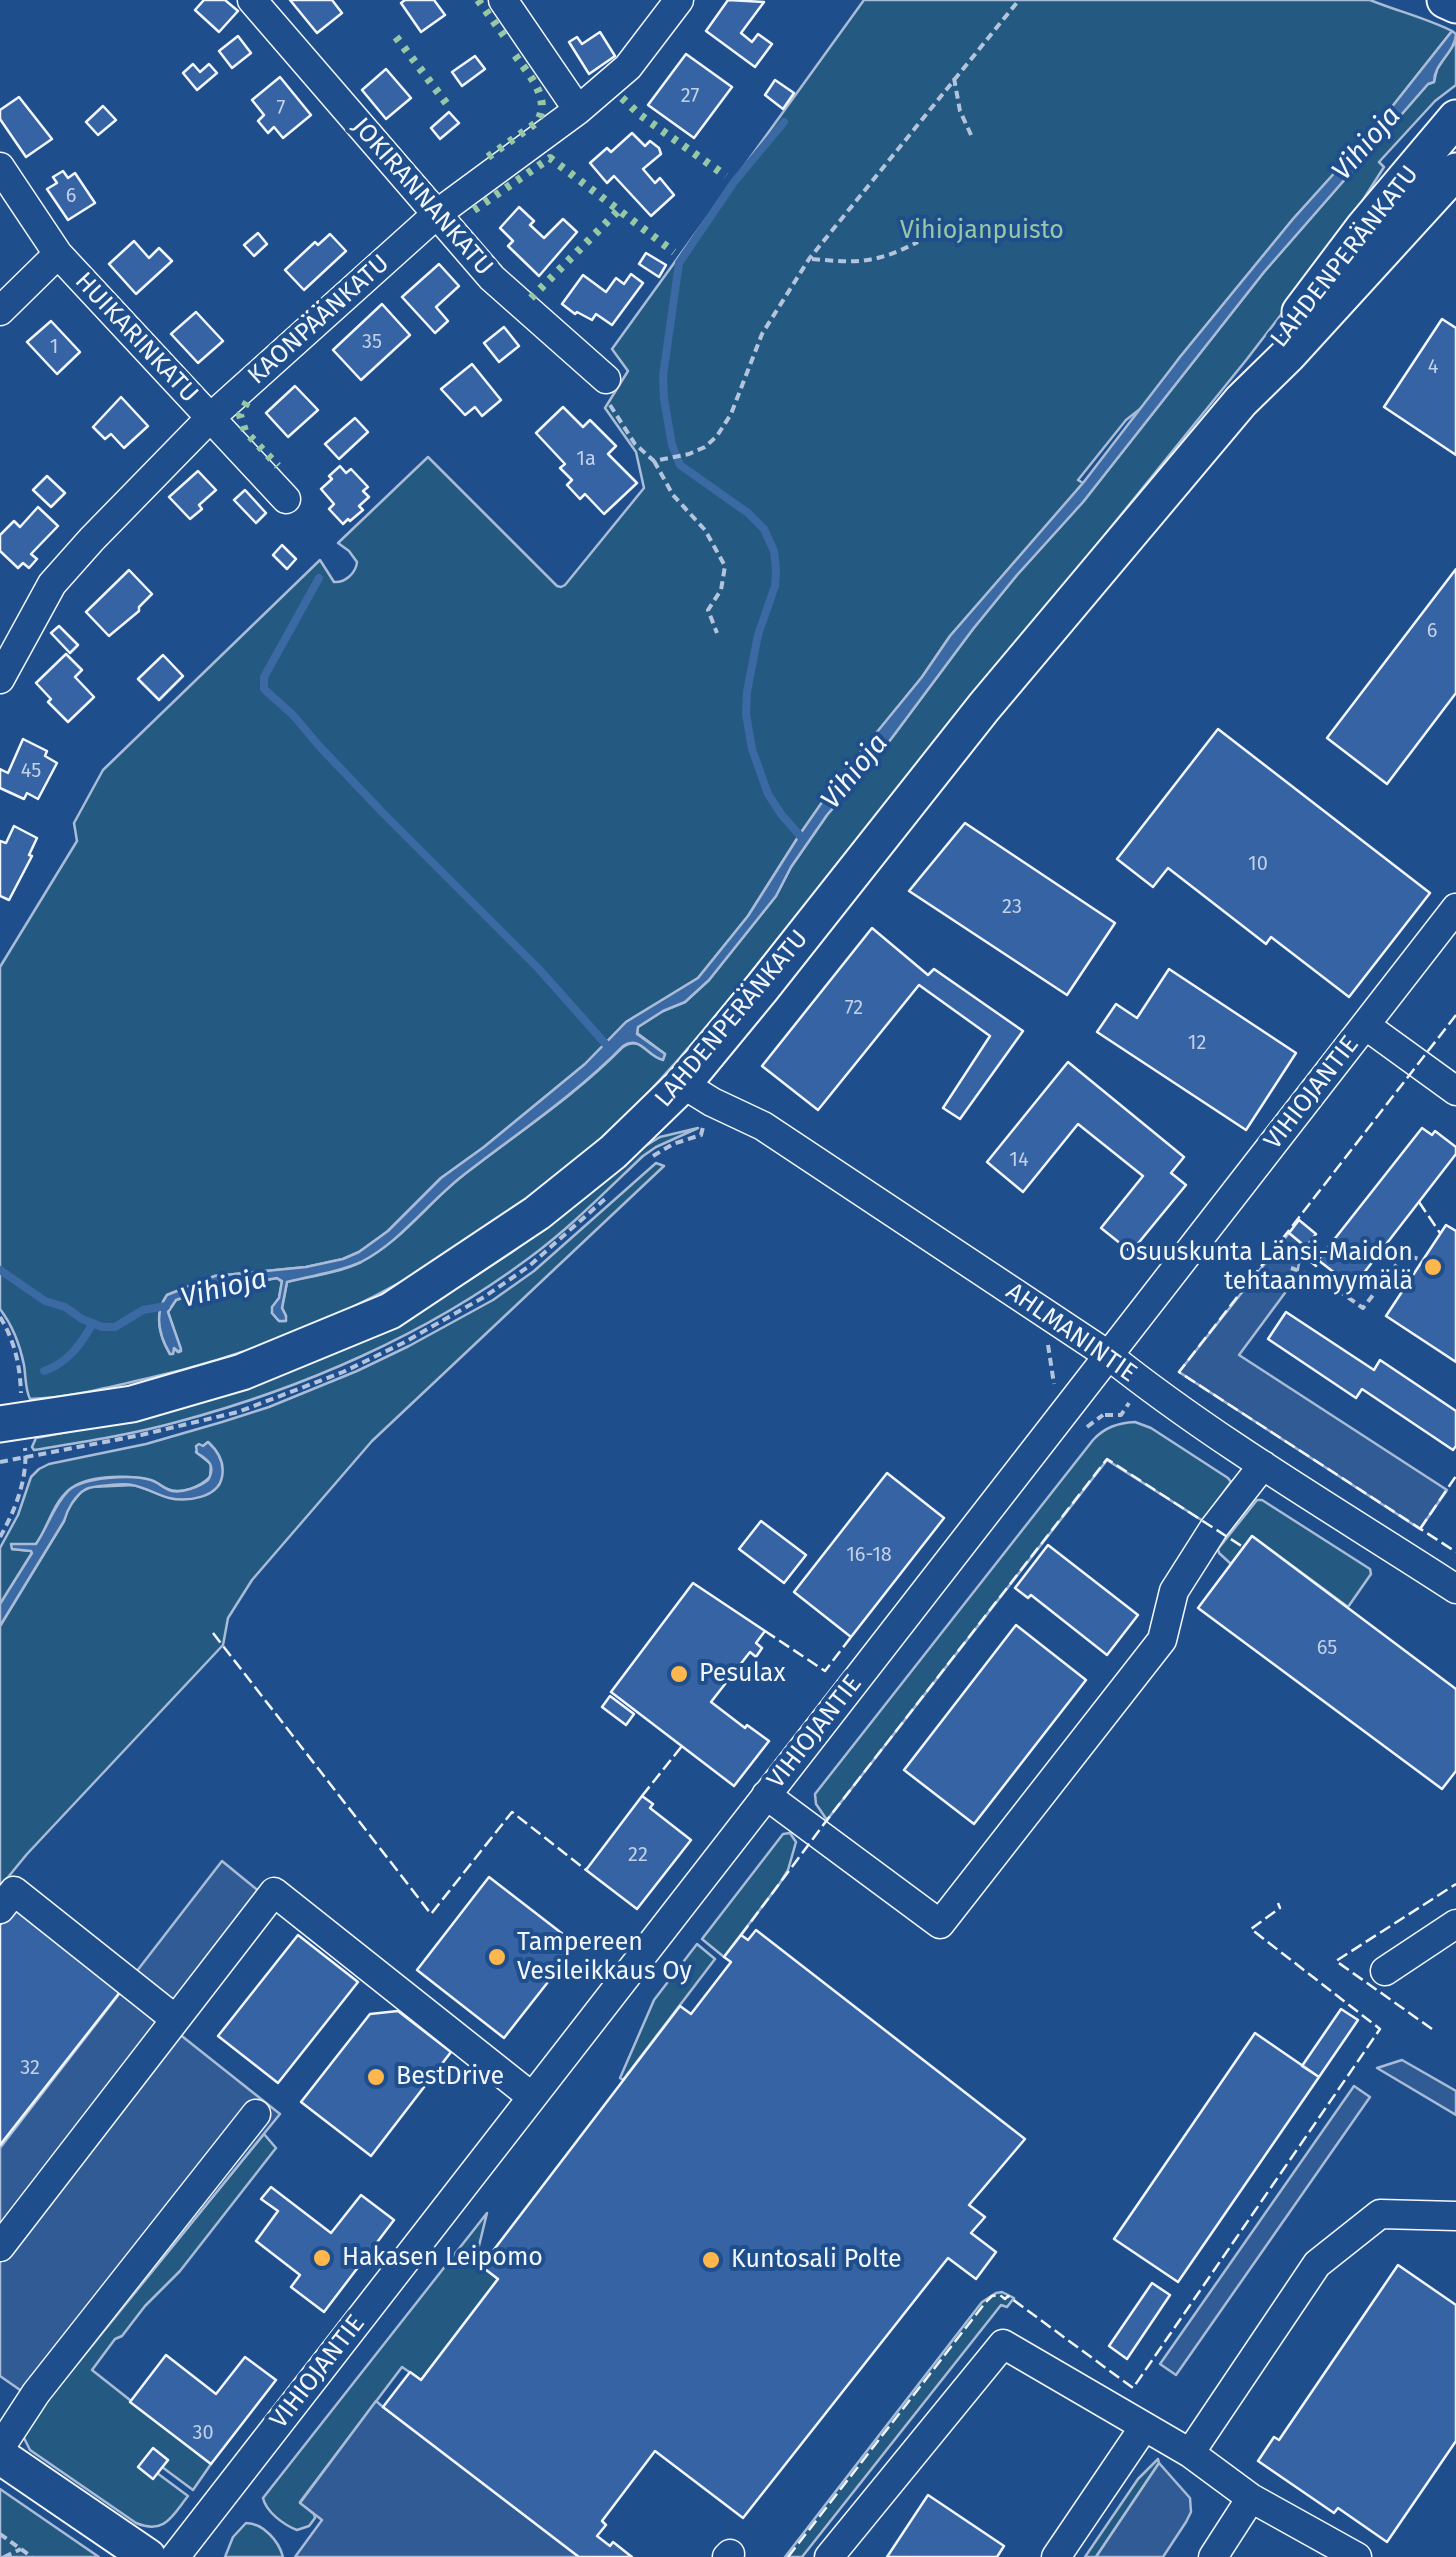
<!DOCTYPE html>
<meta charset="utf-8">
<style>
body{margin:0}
canvas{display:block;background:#1f4e8c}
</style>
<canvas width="1456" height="2557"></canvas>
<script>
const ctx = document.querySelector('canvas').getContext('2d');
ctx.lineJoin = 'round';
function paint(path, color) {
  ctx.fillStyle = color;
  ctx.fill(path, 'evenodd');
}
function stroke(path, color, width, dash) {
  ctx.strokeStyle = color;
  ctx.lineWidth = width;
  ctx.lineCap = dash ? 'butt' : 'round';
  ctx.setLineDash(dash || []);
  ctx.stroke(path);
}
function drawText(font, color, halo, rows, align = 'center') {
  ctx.font = font + ' "Fira Sans",sans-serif';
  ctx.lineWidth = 8;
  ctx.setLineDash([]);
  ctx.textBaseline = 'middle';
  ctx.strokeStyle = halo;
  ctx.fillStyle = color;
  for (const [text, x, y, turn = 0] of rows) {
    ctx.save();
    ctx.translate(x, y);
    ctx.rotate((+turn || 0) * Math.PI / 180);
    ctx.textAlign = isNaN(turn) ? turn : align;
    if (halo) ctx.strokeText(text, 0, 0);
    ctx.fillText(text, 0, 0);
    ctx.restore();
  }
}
const green = new Path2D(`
 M864 0H1370C1397 11 1426 18 1452 31L1376 127 1293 219 1180 357 1155 393 1140 409 1126 420 1078 480 1083 483 950 636 922 677 836 783 800 834 748 916 698 978 626 1022 585 1064 484 1147 441 1178 388 1231 359 1252 343 1259 306 1267 215 1276 167 1295C154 1314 159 1336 170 1354L173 1353 174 1348 178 1352 181 1351 168 1312 176 1300 199 1292 277 1278 282 1282 279 1298 273 1307 272 1313 279 1321H285L286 1316 282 1308 287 1282C312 1276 338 1273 361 1262 400 1242 427 1204 461 1177 516 1134 574 1097 623 1047 642 1035 646 1056 663 1059L665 1054 637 1033 638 1027 663 1011 685 1002 709 980 776 896 791 867 827 815 891 739 973 629 1017 575 1083 502 1264 272 1428 84 1434 82 1437 69 1456 41V85L1435 101 1379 162 1384 167 1333 247 1247 359 728 1001C695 1040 663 1079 627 1114 496 1243 328 1338 149 1378 110 1387 69 1398 30 1399 25 1389 26 1377 24 1365 20 1345 13 1326 0 1309V967L77 841 74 823 103 770 320 560 334 582C345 583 356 573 357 562L349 551 338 543 428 457 557 586 561 587 565 585 644 488 636 452 605 408 628 371 612 349Z
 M698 1128 656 1147 643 1156C606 1191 570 1228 529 1258 426 1335 301 1389 177 1422 130 1435 82 1442 34 1450L32 1447 36 1438 149 1416 210 1400 264 1381 392 1324 468 1281 512 1252 588 1195 642 1148 660 1137Z
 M656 1163 664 1166 372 1441 252 1580 228 1618 223 1645 27 1854 0 1887V1626L64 1521 68 1508 81 1492 91 1487 134 1485 175 1499 219 1485C225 1468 221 1454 208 1442L196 1452 211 1464 210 1477C200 1487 181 1495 167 1489 159 1486 153 1480 145 1479 124 1475 85 1475 69 1490 52 1504 48 1528 36 1544L12 1549 31 1551 32 1553 0 1604V1548L18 1515 31 1477 39 1469 49 1464 146 1444 222 1422 269 1407 357 1371 409 1346 493 1300 534 1271Z
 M1135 1422 1151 1428 1228 1478 1231 1482 1203 1521 1107 1460 827 1820 816 1804 815 1794 1093 1440C1105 1427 1118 1423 1135 1422Z
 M1257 1500H1262L1370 1569 1371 1574 1348 1607 1252 1536 1231 1564 1219 1553 1218 1549Z
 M790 1833 796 1842 788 1870 780 1883 724 1957 702 1939 783 1834Z
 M697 1944 715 1959 623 2080 620 2078 654 2000Z
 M264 2134 276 2148 180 2271 145 2306 122 2336 115 2339 92 2370 211 2464 193 2490 162 2467 168 2460 153 2449 139 2467 157 2473 188 2496C172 2516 165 2535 136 2523L30 2450 23 2436 27 2424Z
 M487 2213 476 2258 483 2264 482 2266 498 2279 421 2380 402 2367 300 2502 314 2514 315 2518 309 2526 297 2530C284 2525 266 2512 263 2498Z
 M1002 2292 1014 2298 1007 2307 1001 2305 802 2557H785L982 2302 996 2293Z
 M1158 2459 1159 2463 1096 2557H1085L1138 2479Z
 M0 2489 99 2557H0Z
 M246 2523C263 2523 279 2541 283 2557H225L233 2537Z`);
paint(green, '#245a82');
stroke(green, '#a8bbd7', 2.5);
const parking = new Path2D(`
 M1289 1233 1306 1247 1301 1254 1296 1278 1239 1355 1447 1490 1420 1529 1179 1372Z
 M222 1861 277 1906 178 2033 280 2114 43 2406 0 2376V2148Z
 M1402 2060 1456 2091V2115L1377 2068Z
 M1354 2086 1370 2097 1176 2375 1160 2364Z
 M376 2401 383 2407 579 2557H295L322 2520 300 2503Z
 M1159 2463 1190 2498 1191 2512 1186 2522 1163 2557H1096Z`);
paint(parking, '#305b95');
stroke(parking, '#a8bbd7', 2.5);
const water = new Path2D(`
 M1452 31 1456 34C1455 53 1434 63 1434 82L1428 84 1264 272 1083 502 1017 575 973 629 891 739 827 815 791 867 776 896 709 980 685 1002 663 1011 638 1027 637 1034 665 1054 663 1060C646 1056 641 1035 623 1046 574 1096 516 1134 461 1177 427 1204 400 1242 361 1262 338 1273 312 1275 287 1282L282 1308 286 1316V1321H279L272 1313V1307L279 1298 282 1281 277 1278 199 1292 176 1300 168 1312 181 1349 179 1352 174 1348 173 1354H170C159 1335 154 1313 167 1295L215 1276 306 1267 343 1259 359 1252 388 1231 441 1178 484 1147 585 1064 626 1022 698 978 748 916 800 834 836 782 922 677 950 636 1083 483 1180 357 1293 219 1376 127Z
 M208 1442C218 1451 225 1462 222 1477 218 1498 187 1502 169 1498 157 1495 145 1487 132 1485 125 1483 92 1486 86 1489 75 1495 67 1510 64 1521L0 1626V1604L32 1553 31 1551 12 1549 11 1544H36C48 1527 53 1506 68 1491 82 1477 132 1474 151 1480 158 1482 164 1489 172 1491 183 1493 199 1487 208 1480 216 1466 209 1460 197 1453L196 1446 199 1444 203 1446Z`);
paint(water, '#3b69a3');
stroke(water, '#a8bbd7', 2.5);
stroke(new Path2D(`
 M784 122 734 182 679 263 663 376 664 399 672 445 680 465 748 513 764 529 774 551 776 570 775 586 758 635 747 692 746 714 752 749 768 794 781 814 802 838
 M319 578 264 677V689L293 715 320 747 382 812 538 968 610 1049
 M0 1270 45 1301 65 1307 82 1319 102 1327H115L143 1310 166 1306
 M44 1371C68 1363 81 1344 93 1323`), '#3b69a3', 8);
const building = new Path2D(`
 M204 0H225L238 11 219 32 195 10Z
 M290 0H332L342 13 317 33Z
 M405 0H434L445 15 421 32 401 3Z
 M728 0 764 2 741 33 752 42 758 34 772 44 755 67 706 31Z
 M600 32 615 56 589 74 569 42 577 37 582 44Z
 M238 36 251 53 232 68 219 51Z
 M686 54 732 87 694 138 648 105Z
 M475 56 485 69 462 86 452 72Z
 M193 64 200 72 209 64 217 73 197 90 183 73Z
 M386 69 411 98 386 119 362 90Z
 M280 77 311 115 283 138 274 127 268 133 258 121 264 115 252 100Z
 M775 80 794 93 783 109 765 95Z
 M19 97 52 139 26 157 0 119V110Z
 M103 106 116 120 98 135 86 122Z
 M449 112 459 123 440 139 431 128Z
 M632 133 645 146 650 141 659 148 661 154 643 169 655 183 660 178 674 195 651 216 614 176 607 183 590 163 607 148 611 152Z
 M63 171 68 178 75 173 95 203 68 220 47 189 57 183 53 177Z
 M519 207 534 221 530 225 544 238 563 219 577 232 539 276 508 246 513 241 500 228Z
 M258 233 267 244 254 256 244 245Z
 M330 234 346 251 304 290 285 270 315 242 318 245Z
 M134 241 149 258 159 248 172 261 136 294 109 264Z
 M646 253 666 265 659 277 639 264Z
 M439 264 459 286 436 307 448 321 435 333 402 297Z
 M631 274 643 283 612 325 596 314 592 320 577 312 575 314 562 304 583 275 606 292 616 278 624 284Z
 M382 304 410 335 361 380 333 350Z
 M196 312 223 341 198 363 171 334Z
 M1442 319 1456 328V455L1384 407Z
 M51 321 80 352 57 374 27 342Z
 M504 327 519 346 499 362 484 343Z
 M472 364 501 400 482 416 475 407 465 415 441 389Z
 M295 386 318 410 288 437 266 413Z
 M121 397 148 426 124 448 111 434 105 439 93 427Z
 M563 407 583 427 590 420 616 446 608 454 637 483 604 514 585 494 580 499 567 485 572 480 560 468 565 464 536 433Z
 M355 418 368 432 339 459 325 444Z
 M340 466 346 473 351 469 368 487 363 491 369 497 359 506 363 510 350 521 348 519 343 524 329 509 334 504 321 489 332 479 329 476Z
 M198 471 216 490 199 505 202 509 190 519 169 497Z
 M47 476 65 493 51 507 33 490Z
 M245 490 266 513 256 523 234 500Z
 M38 507 58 526 31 554 37 559 29 568 23 563 18 568 0 551V535L14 521 20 527Z
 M282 545 296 559 287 569 273 555Z
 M1456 569V693L1387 784 1327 738Z
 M129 570 152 594 139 607V611L109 636 86 612Z
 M59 626 78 645 70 653 51 633Z
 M66 654 82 670 75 677 94 697 68 722 48 702 51 699 36 683Z
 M163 655 183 676 159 700 138 679Z
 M1218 729 1430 893 1349 997 1271 937 1266 944 1168 868 1153 887 1117 859Z
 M23 739 47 751 45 756 57 763 38 799 27 793 24 799 0 788V769L8 773Z
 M965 823 1115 923 1067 995 909 891Z
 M14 826 37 838 29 855 32 856 9 900 0 896V841L6 843Z
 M872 928 928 975 934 969 1023 1031 960 1119 943 1108 990 1036 919 985 818 1110 762 1066Z
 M1169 969 1296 1053 1246 1130 1097 1032 1116 1004 1137 1018Z
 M1068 1062 1184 1157 1171 1173 1186 1185 1131 1252 1101 1228 1143 1176 1078 1124 1023 1192 987 1162Z
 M1422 1128 1432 1135 1435 1131 1456 1147V1154L1353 1287 1318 1260Z
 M1299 1220 1316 1234 1306 1247 1289 1233Z
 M1446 1225 1456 1231V1362L1386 1316Z
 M1286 1312 1374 1370 1380 1360 1456 1411V1446L1453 1450 1362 1389 1356 1398 1268 1339Z
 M887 1473 944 1518 851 1637 794 1592Z
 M761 1521 806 1555 784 1583 739 1549Z
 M1252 1536 1456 1689V1771L1442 1789 1198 1608Z
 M1048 1545 1138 1615 1107 1655 1031 1595 1028 1598 1015 1588Z
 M693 1583 765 1631 756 1643 762 1648 756 1657 750 1652 711 1702 745 1728 747 1725 769 1741 734 1786 611 1692Z
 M1016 1625 1086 1680 974 1824 904 1770Z
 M610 1696 634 1714 626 1725 602 1707Z
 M642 1796 653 1804 650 1808 691 1840 637 1909 586 1870Z
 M489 1877 577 1945 504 2038 417 1970Z
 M13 1908 120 1992 0 2145V1925Z
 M756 1930 1025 2139 969 2205 985 2217 971 2233 996 2252 976 2279 948 2258 743 2518 655 2451 602 2521 606 2525 597 2536 610 2546 613 2542 632 2557H579L383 2407 410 2372 421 2380 498 2279 481 2266 483 2264 680 2006 691 2014 731 1962 724 1957 741 1935 748 1940Z
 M298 1935 358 1982 278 2083 218 2036Z
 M1341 2009 1358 2020 1319 2077 1302 2066Z
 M398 2011 451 2052 371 2156 301 2102 370 2014Z
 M1255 2033 1319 2077 1178 2282 1114 2239Z
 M271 2187 331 2233 361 2195 394 2220 324 2312 291 2287 300 2275 256 2241 278 2211 261 2199Z
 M1398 2265 1456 2305V2441L1387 2542 1338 2508 1334 2513 1258 2461 1274 2437 1279 2440Z
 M1152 2283 1170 2295 1127 2359 1109 2346Z
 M166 2355 216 2394 245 2357 276 2380 211 2464 130 2402Z
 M153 2448 168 2460 153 2479 138 2467Z
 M928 2495 1004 2546 997 2557H887Z`);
paint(building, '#3563a3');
stroke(building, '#f2f6ff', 2.5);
const minor = new Path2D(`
 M252 0 492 278 606 379
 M503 0 578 110
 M0 167 58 254 286 499
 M0 311 58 254
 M0 679 52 584 92 539 210 418 438 213 578 110 628 67 679 0
 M1365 1025 1456 1091
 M683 1084 712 1102 763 1126 1108 1355C1217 1442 1339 1513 1456 1589
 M766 1795 940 1924 1162 1640 1174 1591 1214 1528 1263 1465
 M0 1909 14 1891 175 2019
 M1385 1971 1456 1924
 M0 2247 274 1892 532 2097
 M0 2448 36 2393 256 2114
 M1190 2453 1251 2498 1213 2557
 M1251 2498 1357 2557
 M175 2557 1456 908
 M727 2557 730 2554
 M829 2557 1003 2344 1190 2453 1317 2264 1380 2214 1456 2216
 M1056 2557 1144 2427`);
const major = new Path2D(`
 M1445 0 1456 5
 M1300 312 1364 227 1456 118
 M0 1424 132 1404 242 1372 390 1311 537 1213 613 1152 683 1084 762 988 984 707 1241 401 1288 355 1456 171
 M0 2456 148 2557`);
stroke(minor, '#f2f6ff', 31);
stroke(major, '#f2f6ff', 39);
stroke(new Path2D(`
 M954 78 960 111 972 137
 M812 259C860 263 873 264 918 242
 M610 405 635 444 654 461 689 454 705 447 717 436 731 414 762 334 809 259 1019 0
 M654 461 673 495 705 530 725 566 721 590 708 610 717 633
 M653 1156 673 1144 701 1135 703 1127
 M1291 1268 1322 1279 1363 1308 1404 1255 1423 1260
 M0 1317C15 1341 20 1366 21 1393
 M1048 1345 1054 1384
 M1105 1415H1121L1129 1403
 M1087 1427 1103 1415
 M0 1462 141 1435 238 1412 343 1372 403 1343 484 1297 528 1267 605 1199
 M0 1537C15 1511 28 1478 25 1448
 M0 2534 32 2557
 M4 2557 21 2549`), '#b3c4dc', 4, [8, 5]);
stroke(minor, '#1f4e8c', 28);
stroke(major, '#1f4e8c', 35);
stroke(new Path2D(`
 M478 0 505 37
 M396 37 450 108
 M622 98 640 115 726 176
 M488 157 536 123C554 99 526 72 513 52
 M474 210 550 158 674 252
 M531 298 619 210
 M247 402 240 415 245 431 278 466`), '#97c8a6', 8, [5, 8]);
stroke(new Path2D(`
 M1456 1015 1179 1372 1456 1552
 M1419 1202 1440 1233
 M1306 1247 1301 1254 1316 1266 1318 1260
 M1420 1529 1456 1476
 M765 1631 825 1671 851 1637
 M213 1633 431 1914 512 1812 586 1870
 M642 1796 682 1746
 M741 1935 827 1820 1107 1459 1243 1547
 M1432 2029 1336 1961 1456 1884
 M788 2557 985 2303 992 2296 1000 2295 1005 2299 1008 2296 1133 2388 1380 2029 1251 1929 1280 1908 1278 1903`), '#f2f6ff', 2.5, [12, 5]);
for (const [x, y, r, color] of [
 [1433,1267,10,"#ffb74d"],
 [679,1674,10,"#ffb74d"],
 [497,1957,10,"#ffb74d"],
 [376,2077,10,"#ffb74d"],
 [322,2258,10,"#ffb74d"],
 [711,2260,10,"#ffb74d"]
]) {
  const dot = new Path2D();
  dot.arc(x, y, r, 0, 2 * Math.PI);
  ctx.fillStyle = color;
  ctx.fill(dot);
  stroke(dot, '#1f4e8c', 4);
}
drawText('20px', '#c3d1e8', null, [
 ["27",690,96],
 ["7",281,108],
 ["6",71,196],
 ["35",372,342],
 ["1",54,347],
 ["4",1433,367],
 ["1a",586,459],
 ["6",1432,631],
 ["45",31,771],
 ["10",1258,864],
 ["23",1012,907],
 ["72",854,1008],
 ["12",1197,1043],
 ["14",1019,1160],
 ["16-18",869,1555],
 ["65",1327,1648],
 ["22",638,1855],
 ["32",30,2068],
 ["30",203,2433]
]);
drawText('25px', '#f2f6ff', '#1f4e8c', [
 ["JOKIRANNANKATU",422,197,49],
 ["LAHDENPERÄNKATU",1345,257,-52],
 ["KAONPÄÄNKATU",319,320,-42],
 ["HUIKARINKATU",136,338,47],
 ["LAHDENPERÄNKATU",732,1019,-50],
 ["VIHIOJANTIE",1312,1093,-52],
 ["AHLMANINTIE",1071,1333,35],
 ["VIHIOJANTIE",815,1732,-52],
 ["VIHIOJANTIE",318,2372,-52]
]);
drawText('25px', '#97c8a6', '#1f4e8c', [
 ["Vihiojanpuisto",982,231]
]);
drawText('25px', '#f2f6ff', '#1f4e8c', [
 ["Osuuskunta Länsi-Maidon",1413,1253,"right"],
 ["tehtaanmyymälä",1413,1282,"right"],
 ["Pesulax",699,1674],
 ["Tampereen",517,1943],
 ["Vesileikkaus Oy",517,1972],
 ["BestDrive",396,2077],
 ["Hakasen Leipomo",342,2258],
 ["Kuntosali Polte",731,2260]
], 'left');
drawText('italic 28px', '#f2f6ff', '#1f4e8c', [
 ["Vihioja",1367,144,-49],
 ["Vihioja",855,772,-51],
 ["Vihioja",224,1289,-14]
]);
</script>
